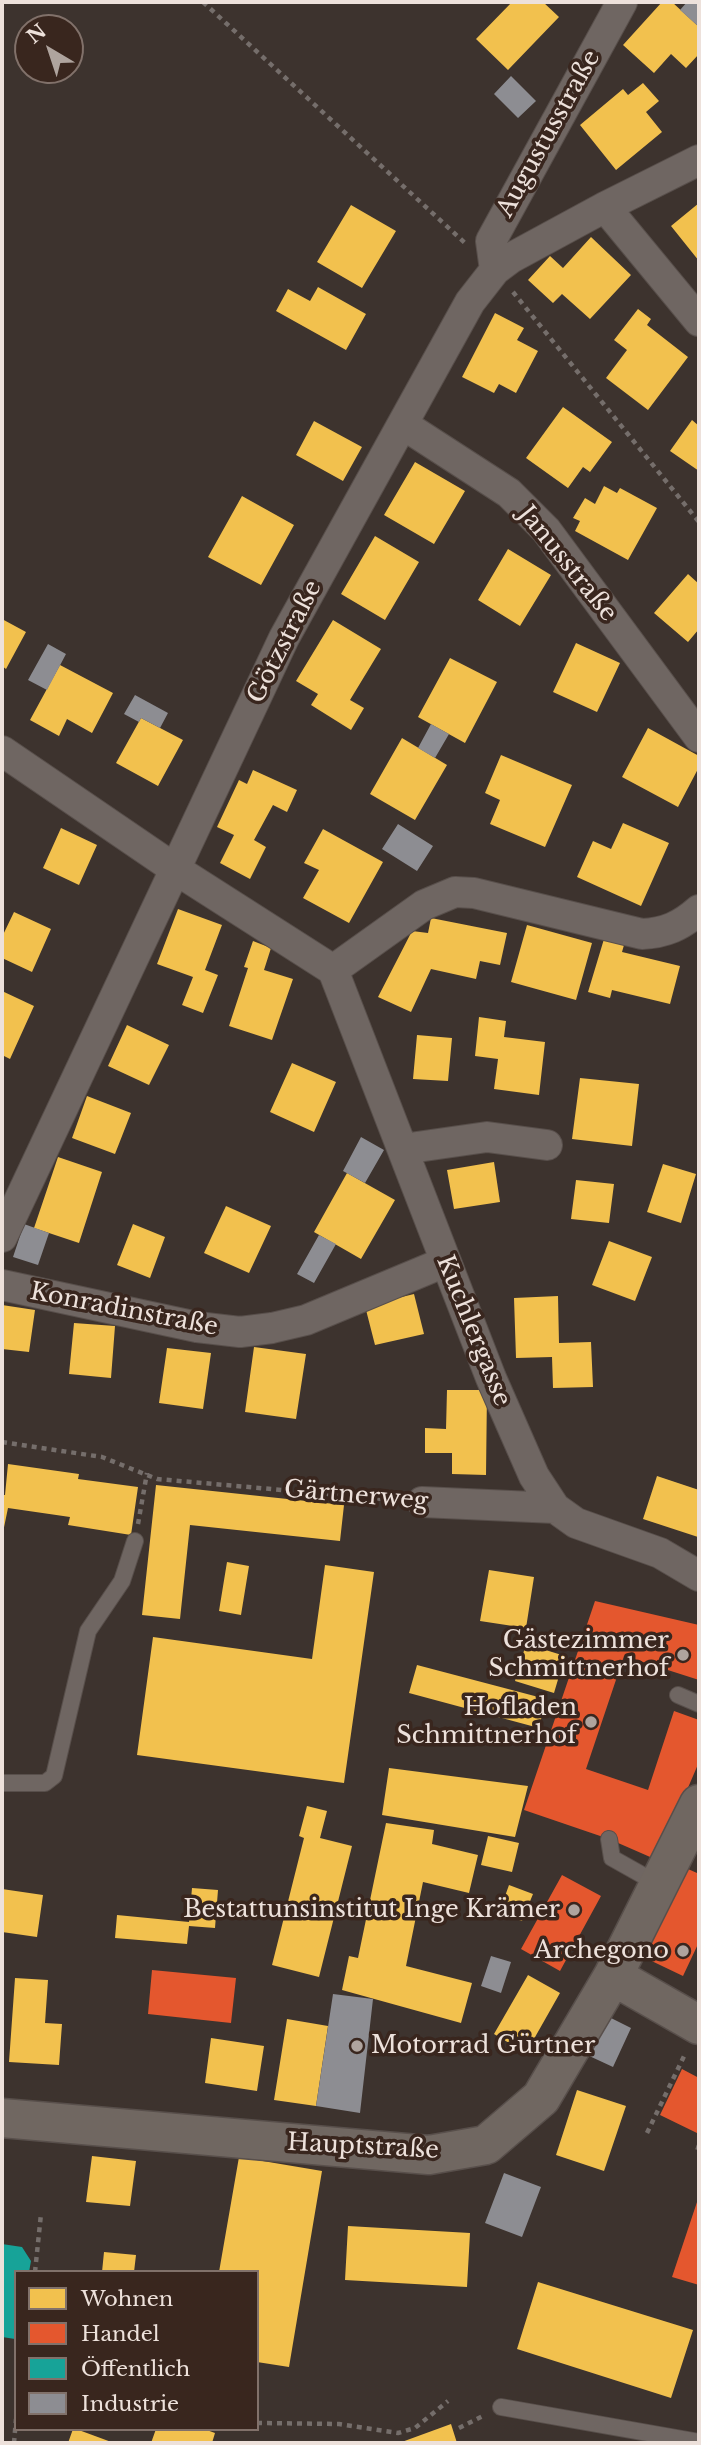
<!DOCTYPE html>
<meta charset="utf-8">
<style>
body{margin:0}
#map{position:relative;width:701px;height:2445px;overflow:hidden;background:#3d332e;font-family:"Libre Baskerville",serif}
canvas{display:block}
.frame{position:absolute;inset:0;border:4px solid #ede1db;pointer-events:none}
.legend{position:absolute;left:14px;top:2270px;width:245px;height:161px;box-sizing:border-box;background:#39261e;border:2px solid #81716a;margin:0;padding:9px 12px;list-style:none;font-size:21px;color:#ede1db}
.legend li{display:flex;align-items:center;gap:14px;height:35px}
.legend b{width:35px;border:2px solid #81716a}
.north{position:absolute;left:14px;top:14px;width:70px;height:70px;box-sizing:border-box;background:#39261e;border:2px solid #81716a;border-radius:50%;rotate:321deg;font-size:19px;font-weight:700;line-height:28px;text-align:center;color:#ede1db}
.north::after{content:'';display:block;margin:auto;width:24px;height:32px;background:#afa49e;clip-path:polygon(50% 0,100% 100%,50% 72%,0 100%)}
</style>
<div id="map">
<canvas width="701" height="2445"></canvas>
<div class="frame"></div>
<ul class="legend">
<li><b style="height:19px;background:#f2c14e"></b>Wohnen</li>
<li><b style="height:19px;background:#e4572e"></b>Handel</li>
<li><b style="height:19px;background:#17a398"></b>Öffentlich</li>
<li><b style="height:19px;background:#8d8d92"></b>Industrie</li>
</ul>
<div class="north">N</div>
</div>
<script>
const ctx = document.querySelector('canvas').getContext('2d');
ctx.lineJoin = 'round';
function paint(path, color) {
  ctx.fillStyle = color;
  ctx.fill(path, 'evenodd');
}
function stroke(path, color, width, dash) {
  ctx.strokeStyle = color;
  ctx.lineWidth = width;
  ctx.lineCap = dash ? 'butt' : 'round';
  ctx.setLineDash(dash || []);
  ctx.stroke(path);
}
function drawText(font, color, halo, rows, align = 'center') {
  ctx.font = font + ' "Libre Baskerville",serif';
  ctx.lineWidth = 7;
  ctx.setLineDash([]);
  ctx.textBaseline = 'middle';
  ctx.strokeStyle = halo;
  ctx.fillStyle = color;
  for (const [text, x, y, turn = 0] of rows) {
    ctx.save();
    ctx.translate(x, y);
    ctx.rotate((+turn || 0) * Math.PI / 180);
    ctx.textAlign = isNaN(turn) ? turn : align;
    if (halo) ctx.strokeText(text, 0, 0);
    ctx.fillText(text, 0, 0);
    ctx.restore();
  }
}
paint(new Path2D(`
 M512 2H543L559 17 508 70 476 39Z
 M662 2H672L699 27V54L686 68 671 54 654 73 623 45Z
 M643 83 659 101 646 112 662 132 616 170 580 125 623 89 628 95Z
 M699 203V261L671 226Z
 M351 205 396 231 362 288 317 262Z
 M591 237 631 275 590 319 562 294 553 303 528 280 550 256 563 268Z
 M318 287 366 314 346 350 276 311 288 289 310 301Z
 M638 309 651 319 647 325 688 357 648 410 606 378 627 350 614 340Z
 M495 313 524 328 517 340 538 351 516 393 499 384 494 393 462 377Z
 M563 407 612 442 590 472 583 467 568 488 526 458Z
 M692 420 699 426V471L670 451Z
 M314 421 362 447 343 481 296 455Z
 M415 462 465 491 434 544 384 515Z
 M604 486 617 493 620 488 657 508 628 560 575 531 580 521 573 518 585 498 595 504Z
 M242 496 294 525 261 585 208 557Z
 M375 536 419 562 385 620 341 594Z
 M508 549 551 575 520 626 478 600Z
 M688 574 699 584V629L688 642 654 613Z
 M2 619 26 632 6 669 2 666Z
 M333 620 381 649 350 700 364 708 351 730 311 705 318 694 296 681Z
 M576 643 620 663 597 712 553 692Z
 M450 658 497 682 465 743 418 717Z
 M60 665 113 693 92 733 67 719 59 736 30 720Z
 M141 718 183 740 158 786 116 763Z
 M648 728 699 756V767L678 807 622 777Z
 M402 738 447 765 415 820 370 794Z
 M501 755 572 785 545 847 490 824 500 800 485 793Z
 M253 770 297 790 287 812 273 805 254 840 266 847 250 879 220 863 234 835 217 827 239 780 247 784Z
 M623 823 669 843 641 906 577 877 593 841 611 849Z
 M61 828 97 845 79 885 43 868Z
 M323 829 383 862 349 923 303 898 319 870 304 863Z
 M178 909 222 925 205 970 218 975 203 1013 182 1005 193 977 157 964Z
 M14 912 51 929 32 972 2 958V937Z
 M431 918 507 933 500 965 480 961 476 979 431 969 411 1012 378 997 412 931 428 933Z
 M527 925 592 943 576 1000 511 982Z
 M604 939 624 945 622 952 680 966 670 1004 612 990 610 998 588 992Z
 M253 941 271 948 264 970 293 979 272 1040 229 1026 248 968 244 967Z
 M2 991 34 1006 10 1059 2 1055Z
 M479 1017 506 1021 504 1037 545 1042 539 1095 494 1089 498 1059 475 1056Z
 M127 1025 169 1045 149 1085 108 1066Z
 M417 1035 452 1038 448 1081 413 1079Z
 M292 1063 336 1082 314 1132 270 1112Z
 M580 1078 639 1084 632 1146 572 1139Z
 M87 1096 131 1113 115 1154 72 1138Z
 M58 1157 102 1172 79 1243 34 1228Z
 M494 1162 500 1202 454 1209 447 1170Z
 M663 1164 696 1174 681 1223 647 1212Z
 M347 1173 395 1200 361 1259 314 1232Z
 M576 1180 614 1184 609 1223 571 1219Z
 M226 1206 271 1226 249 1273 204 1253Z
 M133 1224 165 1237 150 1278 117 1265Z
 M609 1241 652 1257 635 1301 592 1285Z
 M414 1294 424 1334 375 1345 365 1306Z
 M558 1296 559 1343 591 1342 593 1387 553 1388 552 1357 516 1358 514 1298Z
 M2 1305 35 1310 29 1352 2 1349Z
 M74 1323 115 1326 111 1378 69 1374Z
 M254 1347 306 1354 296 1419 245 1412Z
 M167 1348 211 1353 203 1409 159 1403Z
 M447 1390H487L486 1475 452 1474V1453H425V1428L446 1429Z
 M8 1464 79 1474 78 1479 138 1487 131 1535 68 1525 70 1517 8 1508 2 1537V1495H5Z
 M657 1476 699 1490 698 1537 643 1519Z
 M156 1485 344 1505 340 1541 190 1525 180 1619 142 1615Z
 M227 1562 249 1566 241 1615 219 1611Z
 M325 1565 374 1572 344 1783 137 1755 153 1637 312 1659Z
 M489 1570 534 1577 526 1628 480 1621Z
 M526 1644 565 1656 554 1693 515 1681Z
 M417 1665 546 1699 539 1728 409 1693Z
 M389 1768 528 1786 515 1837 382 1815Z
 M307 1806 327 1811 320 1838 352 1846 319 1977 272 1965 304 1838 299 1836Z
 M386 1823 434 1830 432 1844 478 1855 469 1893 423 1882 406 1966 472 1983 461 2023 342 1990 349 1956 358 1958Z
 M488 1836 519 1843 512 1872 481 1865Z
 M509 1885 533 1894 522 1921 499 1913Z
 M192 1888 218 1890 215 1928 189 1926 187 1944 115 1938 117 1915 189 1922Z
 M2 1889 43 1895 37 1937 2 1932Z
 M528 1975 560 1993 526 2053 494 2034Z
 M15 1978 48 1980 45 2023 62 2024 59 2065 9 2062Z
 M287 2019 328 2026 316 2106 274 2100Z
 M211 2038 264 2046 257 2091 205 2083Z
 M577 2090 626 2106 604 2171 556 2155Z
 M92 2156 136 2161 130 2206 86 2202Z
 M239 2157 322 2171 289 2367 257 2362V2272H219Z
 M348 2226 470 2233 467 2287 345 2280Z
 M104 2252 136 2255 134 2272H102Z
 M538 2282 693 2330 671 2398 517 2349Z
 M451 2424 457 2443H399Z
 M73 2429H76L114 2443H68Z
 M156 2429H204L215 2433 212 2443H151Z`), '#f2c14e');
paint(new Path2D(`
 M595 1601 699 1625V1680L624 1656 586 1769 648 1790 674 1711 699 1720V1762L657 1860 609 1839 524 1810Z
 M679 1865 697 1873 699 1870V1942L683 1976 637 1954Z
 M562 1875 601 1896 560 1971 521 1949Z
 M152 1970 236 1978 231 2023 148 2014Z
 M682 2069 699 2078V2134L660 2115Z
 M699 2196V2285L672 2277Z`), '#e4572e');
paint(new Path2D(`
 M2 2244 22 2247 31 2261 29 2272H16L15 2339 2 2337Z`), '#17a398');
paint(new Path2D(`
 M687 2H699V27L680 10Z
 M511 76 536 101 518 118 494 94Z
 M48 644 66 654 47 690 28 680Z
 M135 695 168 713 160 728 141 718 139 722 124 714Z
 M431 724 449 734 435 758 418 748Z
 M398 824 433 846 417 871 382 849Z
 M361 1137 384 1150 365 1183 343 1171Z
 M24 1224 49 1233 38 1265 13 1257Z
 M319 1235 336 1244 314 1283 297 1274Z
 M491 1956 511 1962 501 1993 481 1986Z
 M333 1994 373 1999 360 2113 316 2106Z
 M603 2014 631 2028 613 2067 585 2054Z
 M504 2173 541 2187 522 2237 485 2223Z`), '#8d8d92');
const lane = new Path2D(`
 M678 1695 699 1704
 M2 1783H45L54 1776 88 1631 122 1581 135 1541
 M609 1839 612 1858 660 1885
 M501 2407 699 2442`);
const street = new Path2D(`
 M605 207 699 321
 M495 270 491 241 622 2
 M404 425 509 493 546 530 699 737
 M2 751 175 869 333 970 491 1378 534 1476 555 1508
 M333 970 424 905 455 892 474 893 642 934C665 933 681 926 699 910
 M403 1149 487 1137 547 1145
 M2 1237 284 638 470 302 495 270 511 258 605 207 699 160
 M2 1285 197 1327 240 1332 272 1328 306 1320 445 1262
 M422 1502 555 1508 576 1523 660 1553 699 1576`);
const secondary = new Path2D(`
 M613 1976 699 2025
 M2 2118 429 2155 486 2145 541 2098 613 1976 699 1804`);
stroke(lane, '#584f4b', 18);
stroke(street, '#584f4b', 32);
stroke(secondary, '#584f4b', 41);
stroke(new Path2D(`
 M203 2 465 243
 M513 292 699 522
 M2 1442 102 1457 157 1479 396 1500
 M138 1524 147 1473
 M647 2133 686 2052
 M696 2147 699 2148
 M35 2272 41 2214
 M257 2423 339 2424 398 2433 415 2428 448 2401
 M459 2428 483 2416
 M14 2443 16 2419`), '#756e6b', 4.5, [5, 5]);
stroke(lane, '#6f6662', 16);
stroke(street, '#6f6662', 30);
stroke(secondary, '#706761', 38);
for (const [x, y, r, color] of [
 [683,1655,7,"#afa49e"],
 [591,1722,7,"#afa49e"],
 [574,1910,7,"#afa49e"],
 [683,1951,7,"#afa49e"],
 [357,2046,7,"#afa49e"]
]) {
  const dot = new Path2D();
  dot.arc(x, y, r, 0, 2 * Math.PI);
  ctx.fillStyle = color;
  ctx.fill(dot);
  stroke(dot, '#39261e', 2.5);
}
drawText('24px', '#ede1db', '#39261e', [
 ["Augustusstraße",549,134,-61],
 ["Janusstraße",567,564,51],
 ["Götzstraße",285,642,-63],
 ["Konradinstraße",124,1310,11],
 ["Kuchlergasse",473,1331,68],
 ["Gärtnerweg",356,1496,5],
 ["Hauptstraße",363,2147,3]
]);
drawText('24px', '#ede1db', '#39261e', [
 ["Gästezimmer",669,1641],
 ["Schmittnerhof",669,1669],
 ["Hofladen",577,1708],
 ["Schmittnerhof",577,1736],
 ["Bestattunsinstitut Inge Krämer",560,1910],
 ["Archegono",669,1951],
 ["Motorrad Gürtner",371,2046,"left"]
], 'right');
</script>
